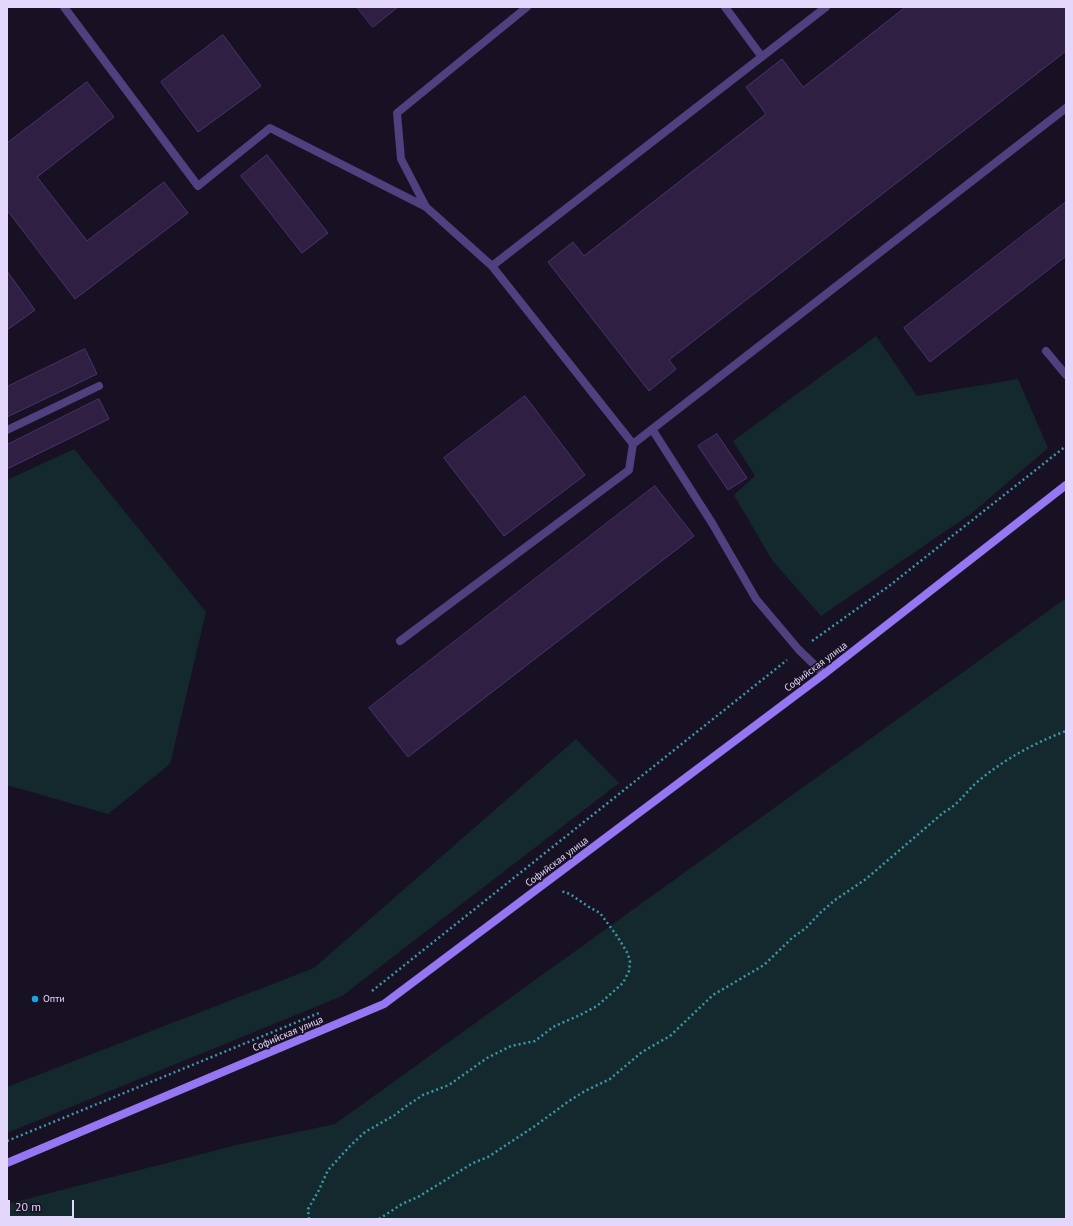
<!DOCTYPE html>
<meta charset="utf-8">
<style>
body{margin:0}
#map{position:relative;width:1073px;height:1226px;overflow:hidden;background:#181124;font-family:"PT Sans",sans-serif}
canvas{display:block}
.frame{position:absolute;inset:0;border:8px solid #e3d7fb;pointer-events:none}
.scale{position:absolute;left:8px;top:1200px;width:66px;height:18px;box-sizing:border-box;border:2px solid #e3d7fb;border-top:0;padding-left:5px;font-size:12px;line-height:14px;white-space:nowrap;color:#e3d7fb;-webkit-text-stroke:3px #181124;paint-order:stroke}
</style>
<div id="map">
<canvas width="1073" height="1226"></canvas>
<div class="frame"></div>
<div class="scale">20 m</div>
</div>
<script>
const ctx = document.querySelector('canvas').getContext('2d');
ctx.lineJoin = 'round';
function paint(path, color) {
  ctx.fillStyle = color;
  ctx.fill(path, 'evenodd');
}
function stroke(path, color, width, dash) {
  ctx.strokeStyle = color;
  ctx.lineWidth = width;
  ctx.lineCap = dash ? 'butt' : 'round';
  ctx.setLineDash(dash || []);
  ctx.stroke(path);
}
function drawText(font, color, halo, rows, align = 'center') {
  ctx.font = font + ' "PT Sans",sans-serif';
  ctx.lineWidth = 3.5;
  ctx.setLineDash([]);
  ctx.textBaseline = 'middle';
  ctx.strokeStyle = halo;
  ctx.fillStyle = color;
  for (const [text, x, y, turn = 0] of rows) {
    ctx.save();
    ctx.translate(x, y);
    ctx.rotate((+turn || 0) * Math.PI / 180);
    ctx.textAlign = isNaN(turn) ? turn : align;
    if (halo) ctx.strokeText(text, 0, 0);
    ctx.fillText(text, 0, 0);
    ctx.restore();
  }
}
paint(new Path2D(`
 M876 336 917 396 1018 379 1048 448 972 513 821 616 772 560 734 495 755 476 733 441Z
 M74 449 206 612 170 764 108 814 7 785V480Z
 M1066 598V1219H7V1204L241 1144 335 1124Z
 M576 739 619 783 342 996 7 1133V1087L314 968Z`), '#14292d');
const building = new Path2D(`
 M357 7H398L373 27Z
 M906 7H1066V51L669 360 676 369 649 391 548 262 573 242 584 256 766 114 746 87 782 59 803 87Z
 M223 35 261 86 198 132 161 82Z
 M87 82 114 117 37 177 87 241 164 182 188 213 75 299 7 210V141L8 142Z
 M267 155 328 233 302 253 241 176Z
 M1066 202V256L930 362 904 328Z
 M7 271 35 310 7 330Z
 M85 349 97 374 7 417V387Z
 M525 396 585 475 504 536 444 458Z
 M99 399 109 419 7 469V445Z
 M717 434 747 478 728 490 698 446Z
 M655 486 694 536 408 757 369 708Z`);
paint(building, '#2e1f43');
stroke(building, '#4b336d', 1);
stroke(new Path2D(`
 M812 641 889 586 1066 446
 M372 991 787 660
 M7 1141 319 1013
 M309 1219 308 1209 318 1192 328 1170 350 1146 365 1132 395 1115 405 1107 423 1095 449 1085 487 1058 511 1046 535 1041 553 1027 580 1015 597 1006 623 983 629 971 630 962 628 954 617 936 600 913 589 907 570 894 561 891
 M379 1219 402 1204 418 1197 473 1163 488 1157 535 1126 569 1101 585 1091 610 1079 642 1052 670 1036 713 995 764 965 792 938 806 928 820 913 835 900 866 879 944 812C957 806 965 793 976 783 1003 760 1032 744 1066 731`), '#3a9aad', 2.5, [2, 3]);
stroke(new Path2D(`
 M64 7 198 186 270 128 426 207 492 266
 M725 7 762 57
 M826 7 492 266 633 444 1066 108
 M426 207 401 159 397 113 527 7
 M1046 351 1066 375
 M652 429 712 523 756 599 799 650 824 674
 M7 430 99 386
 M400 641 629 470 633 444`), '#50407f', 8);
stroke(new Path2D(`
 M7 1163 384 1004 824 674 1066 485`), '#9577f3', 8);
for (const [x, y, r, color] of [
 [35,999,4,"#15a6ea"]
]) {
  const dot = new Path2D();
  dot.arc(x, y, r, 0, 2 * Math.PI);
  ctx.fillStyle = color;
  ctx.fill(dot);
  stroke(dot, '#181124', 1.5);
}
drawText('10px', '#e3d7fb', '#181124', [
 ["Софийская улица",816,667,-37],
 ["Софийская улица",557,862,-37],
 ["Софийская улица",288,1034,-23]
]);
drawText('10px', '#e3d7fb', '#181124', [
 ["Опти",43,999]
], 'left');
</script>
